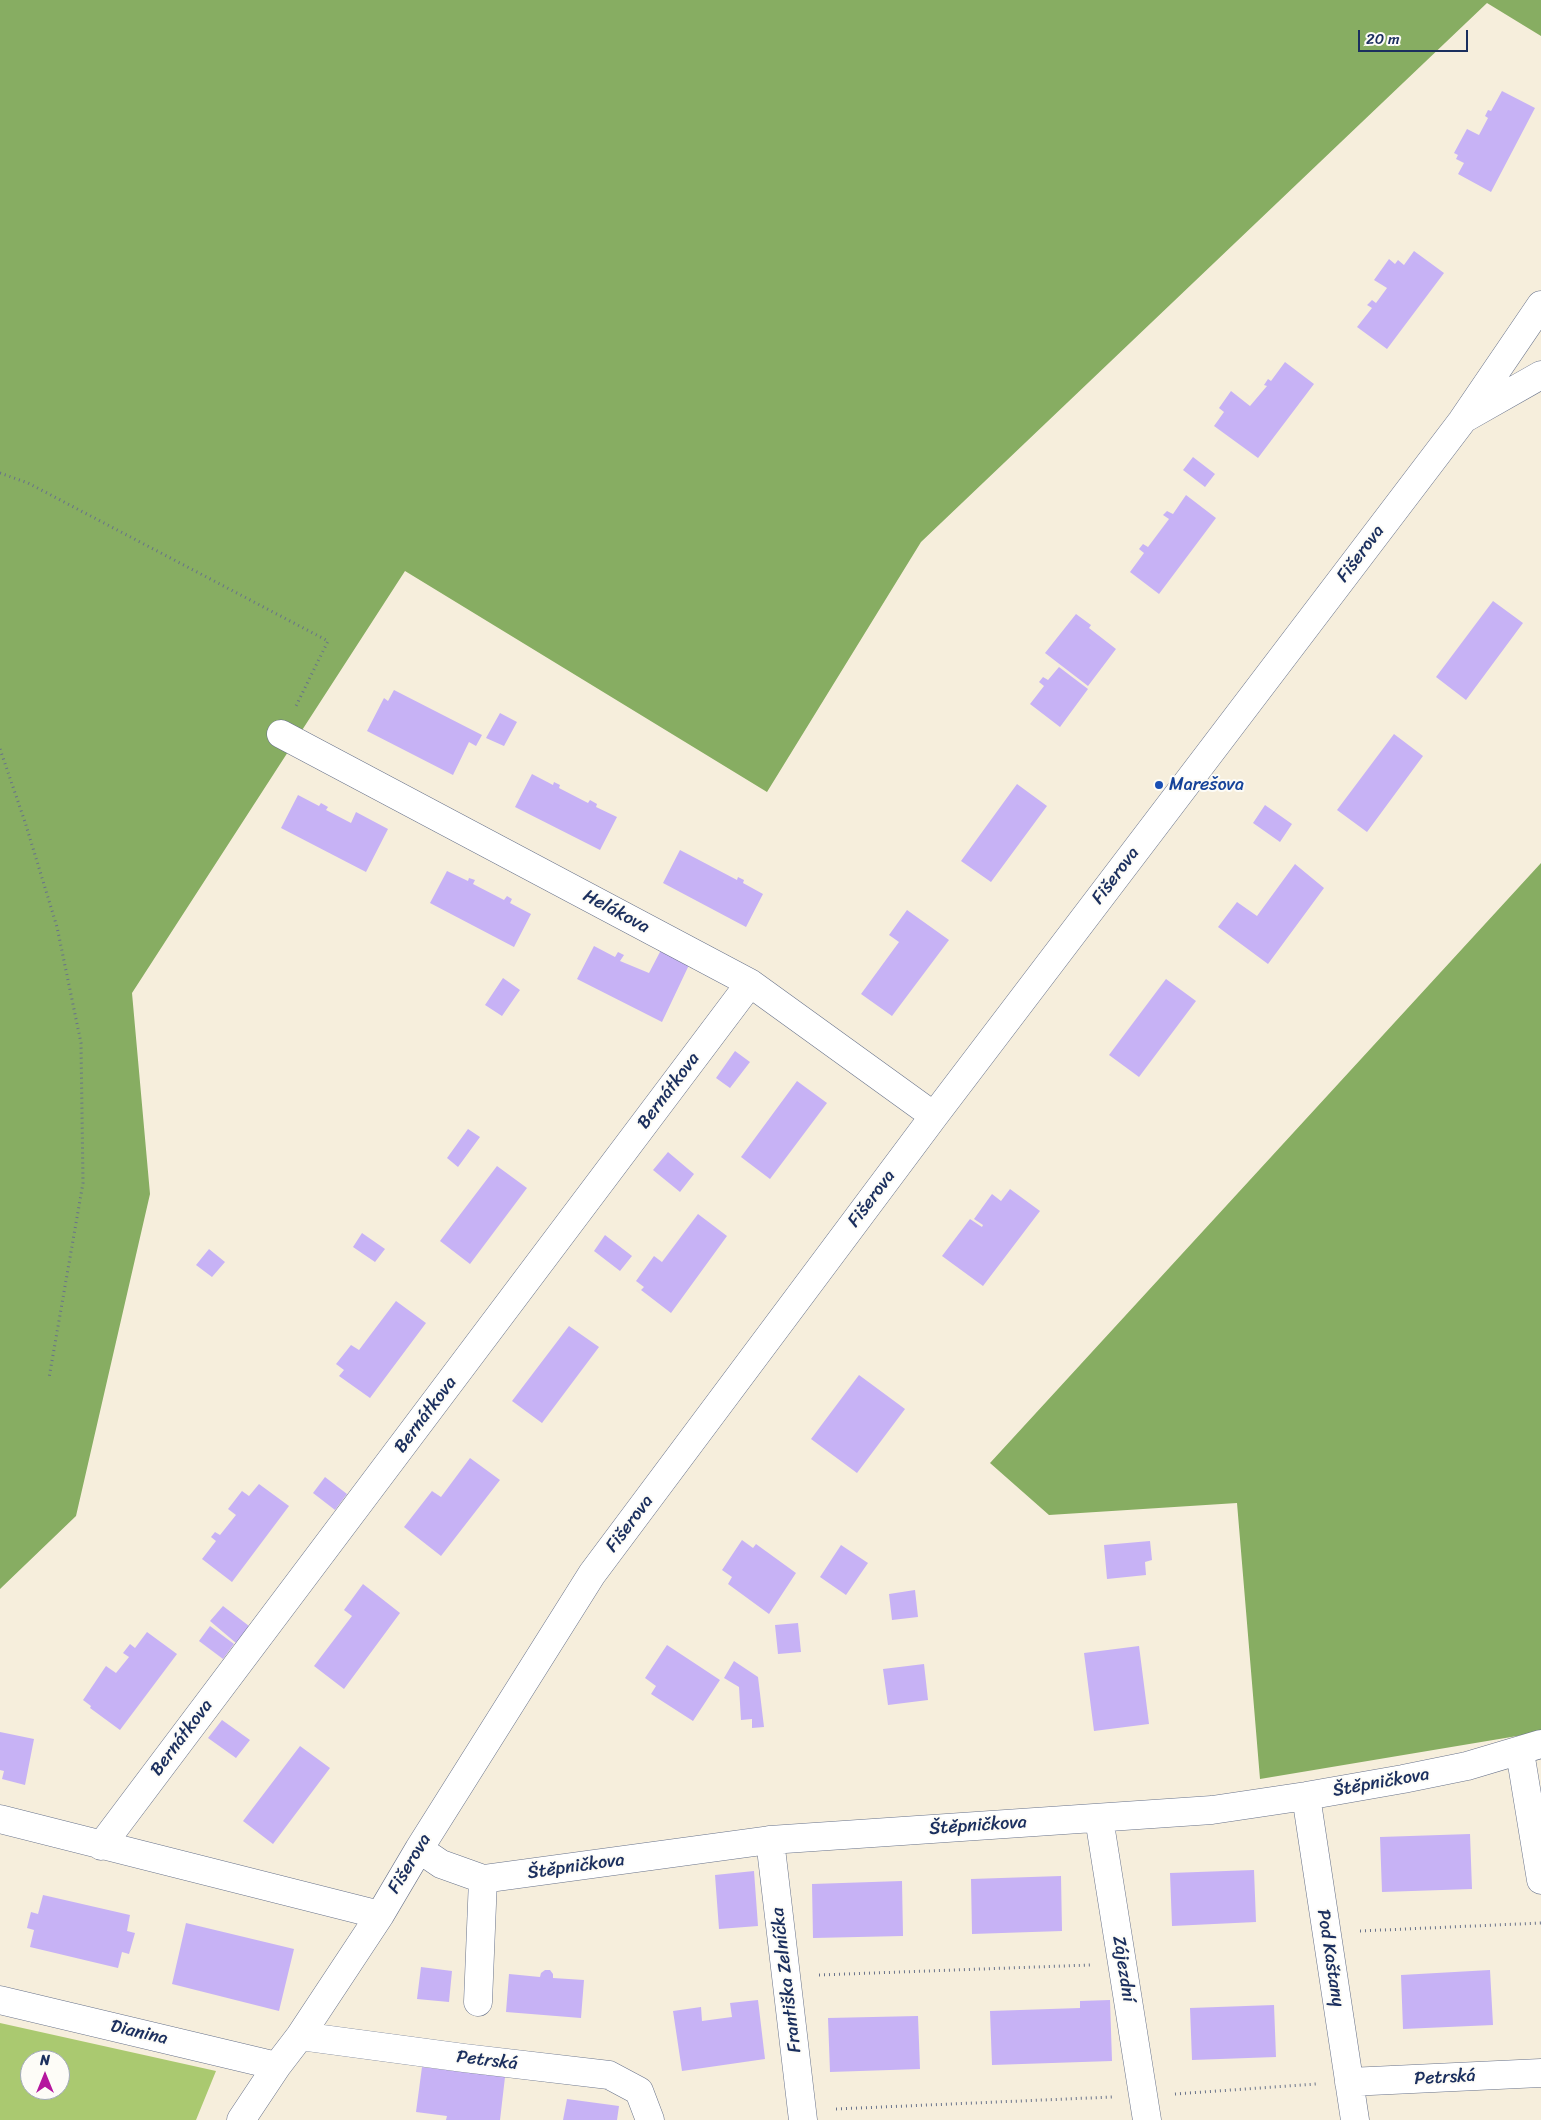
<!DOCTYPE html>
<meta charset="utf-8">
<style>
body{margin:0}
#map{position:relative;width:1541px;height:2120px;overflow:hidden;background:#f6eedc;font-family:Sriracha,sans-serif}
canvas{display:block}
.north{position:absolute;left:20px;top:2050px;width:50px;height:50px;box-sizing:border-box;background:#fdfcf7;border:1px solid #a3aaba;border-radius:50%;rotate:0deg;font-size:14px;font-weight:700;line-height:20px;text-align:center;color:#1b2f5e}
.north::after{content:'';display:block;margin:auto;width:18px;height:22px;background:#b5179e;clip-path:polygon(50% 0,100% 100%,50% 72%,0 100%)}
.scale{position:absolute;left:1358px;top:30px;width:110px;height:22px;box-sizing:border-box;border:2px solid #1b2f5e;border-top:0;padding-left:6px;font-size:15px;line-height:18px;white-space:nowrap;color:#1b2f5e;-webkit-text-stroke:4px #fdfcf7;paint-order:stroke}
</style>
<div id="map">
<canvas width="1541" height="2120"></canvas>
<div class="north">N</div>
<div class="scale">20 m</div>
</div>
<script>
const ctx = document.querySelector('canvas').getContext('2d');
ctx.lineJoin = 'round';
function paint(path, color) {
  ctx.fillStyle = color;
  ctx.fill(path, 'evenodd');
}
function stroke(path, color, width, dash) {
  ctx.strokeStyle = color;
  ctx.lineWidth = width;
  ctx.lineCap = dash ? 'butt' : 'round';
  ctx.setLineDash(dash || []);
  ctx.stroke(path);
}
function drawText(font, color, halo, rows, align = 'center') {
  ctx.font = font + ' Sriracha,sans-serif';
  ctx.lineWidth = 4;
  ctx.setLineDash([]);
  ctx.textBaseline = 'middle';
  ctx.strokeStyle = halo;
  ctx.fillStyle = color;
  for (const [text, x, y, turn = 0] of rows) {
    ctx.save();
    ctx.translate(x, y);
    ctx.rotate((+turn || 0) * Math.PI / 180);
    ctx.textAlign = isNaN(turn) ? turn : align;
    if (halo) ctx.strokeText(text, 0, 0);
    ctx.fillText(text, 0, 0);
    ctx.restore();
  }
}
paint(new Path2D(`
 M0 2023 216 2071 196 2120H0ZM30 2060H60V2090H30Z`), '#aac970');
paint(new Path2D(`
 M0 0H1541V36L1487 3 921 542 767 792 405 571 132 993 150 1194 76 1516 0 1589Z
 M1541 863V1732L1260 1779 1237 1503 1049 1515 990 1463Z`), '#87ad62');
paint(new Path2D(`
 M1502 91 1535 108 1491 192 1458 174 1464 163 1456 159 1458 155 1454 153 1467 129 1479 135 1488 118 1485 116 1488 110 1491 111Z
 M1414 251 1444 273 1387 349 1357 327 1372 308 1367 305 1372 300 1376 303 1387 288 1374 280 1389 259 1395 264 1398 260 1404 265Z
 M1285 362 1314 384 1258 458 1214 426 1224 412 1219 408 1231 391 1250 406 1267 386 1264 385 1268 379 1271 381Z
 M1193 457 1215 474 1205 487 1183 470Z
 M1186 495 1216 518 1159 594 1130 572 1144 553 1139 549 1143 544 1148 547 1169 519 1163 515 1167 511 1173 514Z
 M1493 601 1523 623 1466 700 1436 677Z
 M1076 614 1091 625 1089 628 1116 649 1088 686 1045 653Z
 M1059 667 1088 689 1060 727 1030 704 1044 686 1039 682 1043 677 1048 680Z
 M394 690 482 735 476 746 469 742 453 775 367 731 384 698 388 701Z
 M500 713 517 722 504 746 486 738Z
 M1394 734 1423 756 1367 832 1337 810Z
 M532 774 553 785 554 782 560 785 559 788 588 803 590 800 597 804 596 807 617 817 600 850 515 807Z
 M1017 784 1047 806 991 882 961 861Z
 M298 795 319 806 321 803 328 807 326 810 351 823 356 812 388 829 366 872 281 828Z
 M1265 805 1292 824 1280 842 1253 823Z
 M680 850 737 880 738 877 744 880 743 883 763 894 746 927 663 883Z
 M1295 864 1324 888 1268 964 1218 927 1237 902 1257 916Z
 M447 871 468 881 469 878 475 880 473 884 504 900 507 896 512 899 510 903 531 914 514 947 430 903Z
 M907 910 949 940 892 1016 861 994 899 942 889 935Z
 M594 946 615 957 618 952 624 955 620 961 649 973 661 950 689 965 662 1022 577 979Z
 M503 978 520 990 502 1016 485 1005Z
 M1166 979 1196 1001 1139 1077 1109 1055Z
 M735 1051 750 1062 730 1088 716 1078Z
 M797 1081 827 1103 770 1179 741 1157Z
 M468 1129 480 1137 458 1167 447 1158Z
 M668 1152 694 1174 680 1192 653 1170Z
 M497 1166 527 1188 470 1264 440 1241Z
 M1010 1189 1040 1211 983 1286 942 1256 970 1219 982 1227 983 1225 974 1219 992 1194 1001 1201Z
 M698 1214 727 1236 671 1313 641 1290 644 1287 636 1281 654 1256 662 1262Z
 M362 1233 385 1249 375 1262 353 1247Z
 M605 1235 632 1256 620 1271 594 1251Z
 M209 1249 225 1262 212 1277 196 1265Z
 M396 1301 426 1323 370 1398 339 1376 344 1370 336 1364 351 1345 359 1350Z
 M569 1326 599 1347 542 1423 512 1401Z
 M859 1375 905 1409 857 1473 811 1439Z
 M470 1458 500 1480 441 1556 404 1527 432 1491 441 1497Z
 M325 1477 347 1494 335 1510 313 1493Z
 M259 1484 289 1506 232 1582 202 1559 216 1541 211 1537 215 1532 220 1535 236 1515 228 1509 242 1491 249 1496Z
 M742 1540 753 1548 756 1544 796 1573 769 1614 728 1584 732 1577 722 1570Z
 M1150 1541 1152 1560 1145 1562 1146 1575 1107 1579 1104 1545Z
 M841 1545 868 1563 846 1595 820 1577Z
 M363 1584 400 1613 344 1689 314 1666 352 1616 344 1610Z
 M915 1590 918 1617 892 1620 889 1594Z
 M223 1606 249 1626 236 1643 210 1621Z
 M798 1623 801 1652 778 1654 775 1625Z
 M210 1626 234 1644 223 1659 199 1641Z
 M147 1632 177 1654 120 1730 90 1708 91 1706 83 1700 106 1666 116 1673 129 1657 123 1653 130 1644 135 1648Z
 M667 1645 720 1680 693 1721 651 1694 656 1686 645 1678Z
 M1139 1646 1149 1724 1094 1731 1084 1653Z
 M734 1661 758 1677 764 1727 752 1728V1719L741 1720 739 1687 724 1678Z
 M924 1664 928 1700 888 1705 883 1669Z
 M222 1720 250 1740 236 1758 208 1738Z
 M0 1732 34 1739 25 1785 2 1779 4 1771 0 1770Z
 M300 1746 330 1768 273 1844 243 1821Z
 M1470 1834 1472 1889 1382 1892 1380 1837Z
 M1254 1870 1256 1922 1172 1926 1170 1873Z
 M754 1871 758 1926 719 1929 715 1875Z
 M1061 1876 1062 1931 972 1934 971 1879Z
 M902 1881 903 1936 813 1938 812 1884Z
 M43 1895 130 1915 127 1931 135 1933 129 1954 122 1952 118 1968 30 1947 34 1930 27 1928 31 1912 38 1914Z
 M186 1923 294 1949 279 2011 172 1984Z
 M421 1967 452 1971 449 2002 417 1999Z
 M545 1970H550L553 1974V1978L584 1980 581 2018 506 2012 509 1974 540 1977 541 1973Z
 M1490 1970 1493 2025 1403 2029 1401 1975Z
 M758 2000 765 2059 682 2071 673 2011 701 2007 702 2021 732 2017 730 2003Z
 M1110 2000 1112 2061 992 2065 990 2011 1080 2008V2001Z
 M1274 2005 1276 2057 1192 2060 1190 2008Z
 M918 2016 920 2069 830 2072 828 2018Z
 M422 2067 505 2077 500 2120H446L447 2116 416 2112Z
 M567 2099 619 2106 617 2120H563Z`), '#c7b2f5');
const minor = new Path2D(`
 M1467 417 1541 375
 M281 734 750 983 934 1116
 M1520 1752 1541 1880
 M1306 1796 1355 2120
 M1099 1818 1147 2120
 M0 1819 380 1915
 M770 1840 803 2120
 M101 1846 750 983
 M419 1849 441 1864 483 1879 770 1840 1212 1810 1306 1796 1403 1779 1467 1766 1541 1744
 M0 2000 277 2066
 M478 2002 483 1879
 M300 2036 464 2058 609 2075 639 2091 650 2120
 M1349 2082 1541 2073
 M241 2120 277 2066 300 2036 380 1915 419 1849 592 1574 934 1116 1462 421 1541 305`);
stroke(minor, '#68728a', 29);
stroke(new Path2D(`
 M0 473 28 483 328 641 296 706
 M0 749 25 822 57 927 81 1043 83 1183 49 1378
 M1360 1931 1541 1923
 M819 1975 1090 1965
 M1175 2094 1316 2084
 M836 2109 1112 2097`), '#68728a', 3, [1, 4]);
stroke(minor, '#fff', 28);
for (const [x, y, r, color] of [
 [1159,785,5,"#1a4fb4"]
]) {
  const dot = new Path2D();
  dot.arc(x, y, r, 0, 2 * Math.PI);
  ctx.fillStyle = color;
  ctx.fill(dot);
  stroke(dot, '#fdfcf7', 2);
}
drawText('18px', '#1b2f5e', '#fdfcf7', [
 ["Fišerova",1361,554,-53],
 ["Fišerova",1116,876,-53],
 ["Helákova",616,912,28],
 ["Bernátkova",669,1091,-53],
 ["Fišerova",872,1199,-53],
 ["Bernátkova",426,1415,-53],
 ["Fišerova",630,1524,-53],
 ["Bernátkova",182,1738,-53],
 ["Štěpničkova",1381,1783,-10],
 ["Štěpničkova",978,1826,-4],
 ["Fišerova",410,1864,-59],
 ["Štěpničkova",576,1867,-8],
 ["Pod Kaštany",1330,1958,81],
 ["Zájezdní",1123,1969,81],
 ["Františka Zelníčka",787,1980,-97],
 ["Dianina",139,2033,13],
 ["Petrská",487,2061,7],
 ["Petrská",1445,2078,-3]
]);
drawText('18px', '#164399', '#fdfcf7', [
 ["Marešova",1169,785]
], 'left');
</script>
